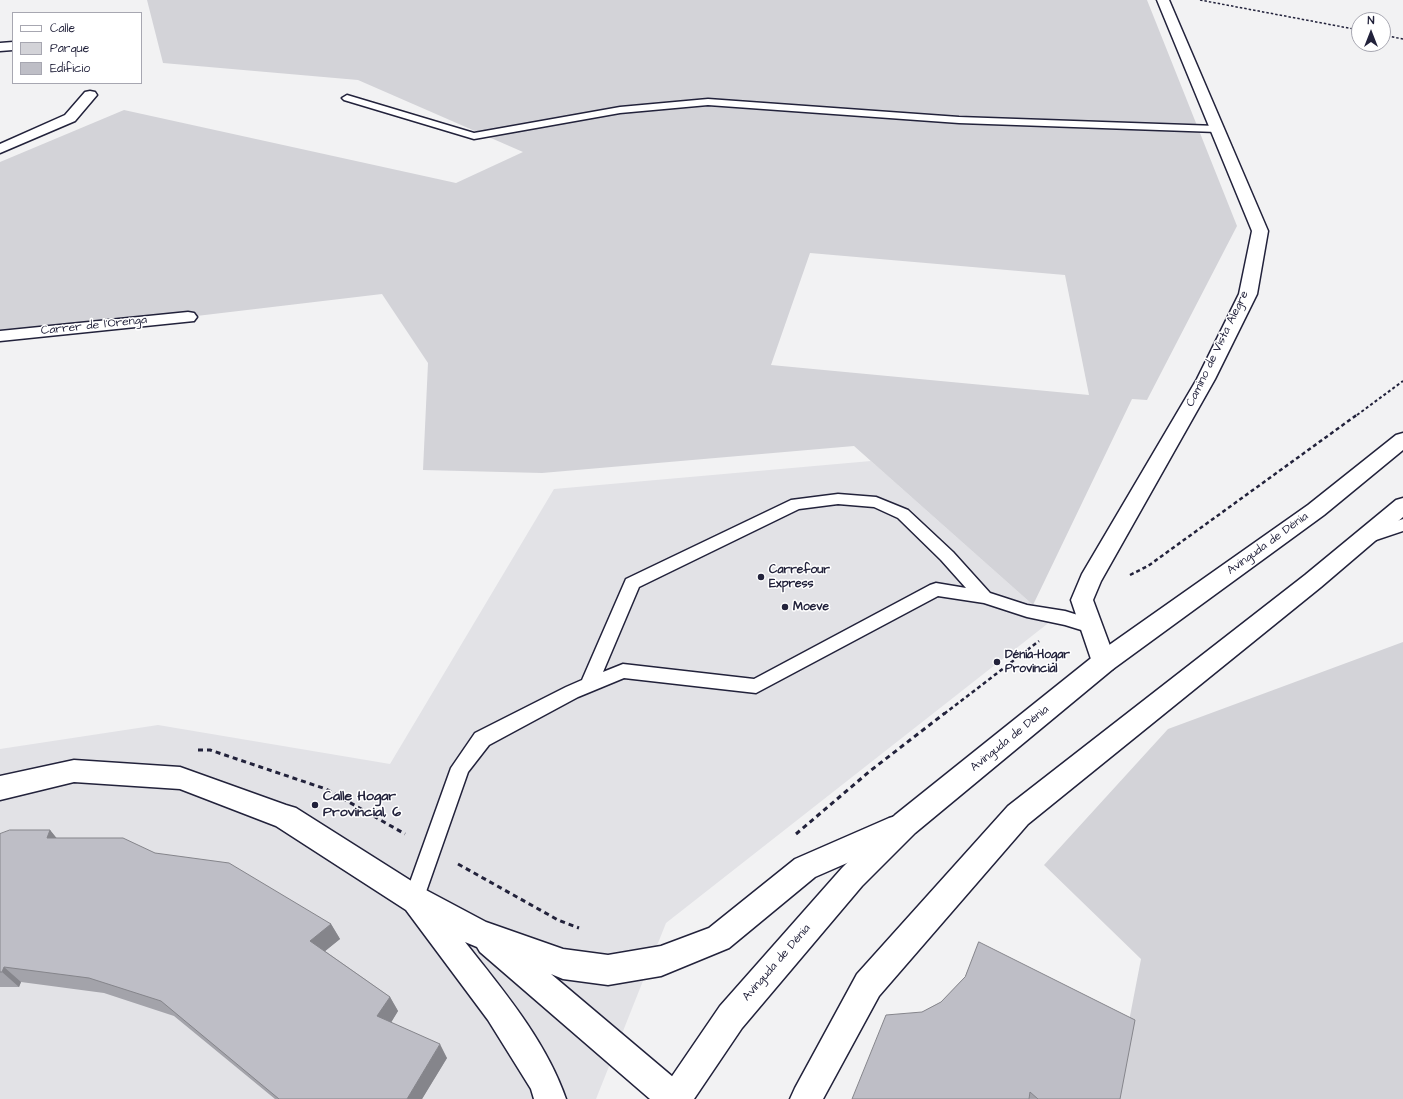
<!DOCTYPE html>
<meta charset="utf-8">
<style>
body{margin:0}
#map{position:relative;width:1403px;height:1099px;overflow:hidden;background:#f2f2f3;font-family:"Architects Daughter",sans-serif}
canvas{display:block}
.legend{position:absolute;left:12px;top:12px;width:130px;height:72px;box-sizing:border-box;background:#fff;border:1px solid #a7a7b1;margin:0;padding:5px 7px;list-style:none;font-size:12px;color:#22223b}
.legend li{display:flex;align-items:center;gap:8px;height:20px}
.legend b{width:20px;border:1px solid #a7a7b1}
.north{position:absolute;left:1351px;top:12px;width:40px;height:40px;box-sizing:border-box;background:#fff;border:1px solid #a7a7b1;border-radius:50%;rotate:0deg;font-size:11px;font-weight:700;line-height:16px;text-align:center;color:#22223b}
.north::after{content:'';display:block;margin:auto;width:14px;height:18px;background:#22223b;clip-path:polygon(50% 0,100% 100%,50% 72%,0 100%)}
</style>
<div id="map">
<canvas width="1403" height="1099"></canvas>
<ul class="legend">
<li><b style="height:5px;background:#fff"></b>Calle</li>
<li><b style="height:11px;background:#d3d3d8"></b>Parque</li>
<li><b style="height:11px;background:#bebec6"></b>Edificio</li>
</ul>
<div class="north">N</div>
</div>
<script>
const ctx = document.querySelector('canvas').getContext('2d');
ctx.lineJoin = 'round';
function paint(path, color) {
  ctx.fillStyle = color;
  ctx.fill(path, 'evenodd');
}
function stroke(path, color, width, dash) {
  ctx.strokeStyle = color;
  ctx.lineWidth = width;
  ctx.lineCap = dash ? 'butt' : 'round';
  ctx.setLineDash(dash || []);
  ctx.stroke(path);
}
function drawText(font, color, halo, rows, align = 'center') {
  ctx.font = font + ' "Architects Daughter",sans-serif';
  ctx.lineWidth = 3;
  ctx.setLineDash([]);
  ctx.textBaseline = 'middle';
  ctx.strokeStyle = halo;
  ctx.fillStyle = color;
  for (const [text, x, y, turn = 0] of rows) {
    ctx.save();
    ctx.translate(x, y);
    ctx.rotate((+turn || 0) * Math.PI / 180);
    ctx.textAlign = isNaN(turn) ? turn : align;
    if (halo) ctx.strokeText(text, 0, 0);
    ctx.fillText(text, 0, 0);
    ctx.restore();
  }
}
paint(new Path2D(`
 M871 461 1051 621 666 923 596 1099H0V749L158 725 390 764 554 489Z`), '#e2e2e6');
paint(new Path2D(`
 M147 0H1147L1237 226 1147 400 1132 399 1033 605 854 446 542 473 423 470 428 363 382 294 188 317 0 336V162L124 110 456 183 523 152 358 80 163 63ZM810 253 1065 275 1089 395 771 365Z
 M1403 642V1099H1114L1141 959 1044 865 1168 729Z`), '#d3d3d8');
const service = new Path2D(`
 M347 95 474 133 620 107 708 99 959 117 1217 126 1222 129 1217 132 959 123 708 105 620 113 474 139 344 100 342 98Z
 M838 494 876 497 908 510 953 552 990 593 1027 605 1065 611 1097 621 1100 626 1097 631 1091 633 1065 625 1027 617 984 603 938 596 756 693 624 678 578 697 489 745 468 772 421 906 414 909 407 906 404 899 451 768 475 733 566 687 582 680 626 579 791 500ZM838 504 874 507 898 518 941 560 966 588 936 583 930 585 754 679 623 664 603 672 639 587 799 509Z
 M1403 519V531L1367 543 1361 541 1359 537 1361 533Z`);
const minor = new Path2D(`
 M1157 0H1169L1268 231 1257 294 1215 379 1101 581 1093 600 1116 662 1113 669 1104 672 1095 669 1092 662 1071 600 1082 574 1197 379 1239 294 1252 231Z
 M13 42V50L0 51V43Z
 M90 91 95 92 97 95 75 121 0 153V144L65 115 85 92Z
 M188 312 194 313 197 317 194 321 0 341V331Z`);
const secondary = new Path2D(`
 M74 760 180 767 286 805 296 808 424 889 486 922 563 949 608 955 661 946 709 928 795 859 889 818 899 815 909 818 913 827 909 836 815 877 729 948 661 976 608 985 563 979 551 974 686 1088 691 1099H650L480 952 477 947 465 942C503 990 546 1041 566 1099H534L531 1089 488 1020 406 910 276 826 180 789 74 782 0 800V776Z`);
const primary = new Path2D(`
 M1403 433V450L1324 515 1113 669 915 833 862 886 742 1028 694 1099H659L664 1088 720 1006 842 868 895 815 1095 655 1308 505 1396 435Z
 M1403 498V517L1321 587 1028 824 879 996 823 1099H790L795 1088 857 974 1008 806 1305 575 1396 500Z`);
stroke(service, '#22223b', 3);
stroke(minor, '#22223b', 3);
stroke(secondary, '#22223b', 3);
stroke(primary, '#22223b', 3);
stroke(new Path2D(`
 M1200 0 1359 30
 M1383 35 1403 39`), '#22223b', 1.5, [2.5, 2]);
stroke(new Path2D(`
 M1357 415 1403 381`), '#22223b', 2, [3, 2.5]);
stroke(new Path2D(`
 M1130 575 1148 566 1358 414
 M944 714 1039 641`), '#22223b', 2.5, [4, 3]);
stroke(new Path2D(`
 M198 750H210L326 789 405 834
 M796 834 870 771 945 713
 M458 864 558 920 579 928`), '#22223b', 3, [5, 4]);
paint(service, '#fff');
paint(minor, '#fff');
paint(secondary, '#fff');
paint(primary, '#fff');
paint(new Path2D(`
 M50 830 56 838 155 853 331 924 340 939 325 951 390 997 398 1011 391 1022 447 1058 422 1099H275L174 1016 104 993 21 982 19 987H0V834Z
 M979 942 1120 1099H852L922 1012 941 1002 965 977Z`), '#a3a3aa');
paint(new Path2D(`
 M50 830 64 847 47 838Z
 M331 924 340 939 319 956 310 941Z
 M4 967 21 982 19 987 2 972Z
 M390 997 398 1011 386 1031 377 1016Z
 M440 1044 447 1058 422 1099H407Z`), '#85858b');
const building = new Path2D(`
 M10 830H50L47 838H123L155 853 229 863 331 924 310 941 390 997 377 1016 440 1044 407 1099H279L161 1001 89 978 4 967 2 972H0V834Z
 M979 942 1135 1020 1120 1099H1038L1030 1092 1029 1099H852L886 1015 922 1012 941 1002 965 977Z`);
paint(building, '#bebec6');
stroke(building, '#85858b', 1);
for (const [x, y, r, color] of [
 [761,577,4,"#22223b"],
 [785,607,4,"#22223b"],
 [997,662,4,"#22223b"],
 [315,805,4,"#22223b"]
]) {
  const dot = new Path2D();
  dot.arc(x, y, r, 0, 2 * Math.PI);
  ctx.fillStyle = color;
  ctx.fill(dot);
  stroke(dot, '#fff', 1.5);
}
drawText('12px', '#22223b', '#fff', [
 ["Carrer de l'Orenga",94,326,-6],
 ["Camino de Vista Alegre",1218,349,-64],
 ["Avinguda de Dénia",1268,544,-36],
 ["Avinguda de Dénia",1010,739,-39],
 ["Avinguda de Dénia",777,963,-49]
]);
drawText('bold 12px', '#22223b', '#fff', [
 ["Carrefour",769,570],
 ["Express",769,584],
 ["Moeve",793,607],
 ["Dénia-Hogar",1005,655],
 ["Provincial",1005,669]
], 'left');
drawText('bold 14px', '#22223b', '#fff', [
 ["Calle Hogar",323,797],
 ["Provincial, 6",323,813]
], 'left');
</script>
